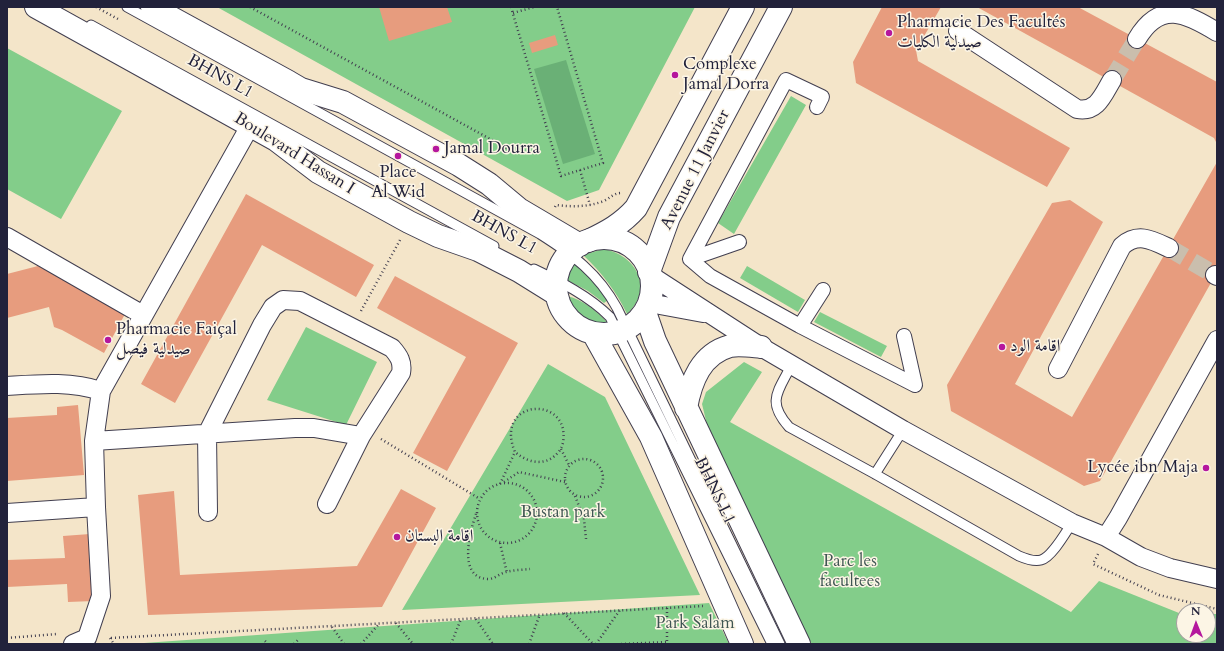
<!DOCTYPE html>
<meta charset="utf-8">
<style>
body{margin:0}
#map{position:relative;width:1224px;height:651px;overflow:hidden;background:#f4e5c9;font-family:Cardo,serif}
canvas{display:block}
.frame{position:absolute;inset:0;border:8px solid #22223b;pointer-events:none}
.north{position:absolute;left:1176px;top:603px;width:40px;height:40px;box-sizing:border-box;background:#fcf5e5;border:1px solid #a5a1a1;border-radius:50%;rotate:359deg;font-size:11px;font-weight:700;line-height:16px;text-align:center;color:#22223b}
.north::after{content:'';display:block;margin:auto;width:14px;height:18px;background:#b5179e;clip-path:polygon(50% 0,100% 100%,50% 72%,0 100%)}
</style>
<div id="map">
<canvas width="1224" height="651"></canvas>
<div class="frame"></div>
<div class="north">N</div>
</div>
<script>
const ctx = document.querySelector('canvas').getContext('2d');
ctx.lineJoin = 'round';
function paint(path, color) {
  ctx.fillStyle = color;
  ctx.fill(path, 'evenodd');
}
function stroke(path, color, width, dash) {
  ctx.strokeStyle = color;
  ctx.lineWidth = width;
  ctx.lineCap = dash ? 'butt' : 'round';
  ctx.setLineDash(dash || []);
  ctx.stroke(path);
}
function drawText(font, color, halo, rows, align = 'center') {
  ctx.font = font + ' Cardo,Amiri,serif';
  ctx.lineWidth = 3;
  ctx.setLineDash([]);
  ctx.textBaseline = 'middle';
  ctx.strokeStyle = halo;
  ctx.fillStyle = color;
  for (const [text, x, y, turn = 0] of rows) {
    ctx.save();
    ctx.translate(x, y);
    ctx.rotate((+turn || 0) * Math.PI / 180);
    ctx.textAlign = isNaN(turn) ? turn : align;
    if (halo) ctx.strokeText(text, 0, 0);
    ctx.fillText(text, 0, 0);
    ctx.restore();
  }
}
paint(new Path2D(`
 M217 7H695L599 190 567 201Z
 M7 48 122 111 61 219 7 189Z
 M791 96 806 105 734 234 718 223Z
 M603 249C636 254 655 289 627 314 616 291 602 273 583 255Z
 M575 262 599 287 608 300 604 303 588 291 567 280 569 271Z
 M747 266 805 300 798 312 740 278Z
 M567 296C584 300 596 311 608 323 589 326 573 313 567 296Z
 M820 312 887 346 881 357 814 322Z
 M306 327 377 362 346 425 267 400Z
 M744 362 762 372 730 422 1071 612 1099 581 1184 615V635H1208V614H1217V644H812L789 612 709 433 702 404 706 392Z
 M548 364 605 397 700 595 402 610Z
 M709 603 729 644H130Z`), '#83cd8a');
paint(new Path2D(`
 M566 60 595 154 563 164 534 69Z`), '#6ab076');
paint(new Path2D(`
 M379 7H447L452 22 389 41Z
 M882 7H941L916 50 918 61 1070 148 1047 187 856 83 853 62Z
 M977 7H1078L1217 82V144L1214 138Z
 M555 35 558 45 532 53 529 43Z
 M1217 162V272L1100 481 1084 486 951 411 947 385 1052 203 1070 200 1103 222 1015 384 1072 417Z
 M246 194 374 265 356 297 262 245 175 403 141 384Z
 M38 266 125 314 104 353 62 330 54 327 49 307 7 318V274Z
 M395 276 518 343 447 471 413 453 466 357 377 308Z
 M78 405 84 475 7 481V418L57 415V407Z
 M401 489 436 508 382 607 148 615 138 495 174 491 180 575 357 566Z
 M90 534 94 601 68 602 67 584 7 587V560L65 558 63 536Z`), '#e79c7e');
stroke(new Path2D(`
 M1112 80 1137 39
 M1169 248 1215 275`), '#cabead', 18, [18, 9]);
const service = new Path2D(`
 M127 7 540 234C573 255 598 273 617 308L780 644
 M91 25 494 246
 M534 269C561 282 589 296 610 317L772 644
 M792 364C778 392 766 401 789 427L875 474 1019 556C1026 559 1034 562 1041 560 1052 557 1066 532 1072 523
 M875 474 903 430`);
const pedestrian = new Path2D(`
 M690 259 710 276 800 326 915 385
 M690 259 786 80 822 97 817 107
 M690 259 739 242
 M800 326 823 290
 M904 336 915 385`);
const minor = new Path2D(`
 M958 31 1077 109C1097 113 1103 95 1112 80
 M1137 39C1160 0 1186 13 1217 32
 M7 237 143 315
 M650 275 761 347 903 430 1072 523 1106 537 1141 557 1170 568 1217 579
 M1215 275 1217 276
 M649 303 703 313
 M1058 369 1122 246C1138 232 1152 240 1169 248
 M7 386C39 384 70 381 101 391
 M94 441 295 428H314L361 436 401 373C403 362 399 356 392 348L300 301 283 300 273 307 262 325 207 434 208 512
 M327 504 361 436
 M7 513 96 507 94 441 101 391 250 126
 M1106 537 1118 518 1217 340
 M73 644 87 638 101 596 96 507`);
const tertiary = new Path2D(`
 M588 241C607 232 622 224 636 208L743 7
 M649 272 669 217 781 7`);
const secondary = new Path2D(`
 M36 7 276 140 318 172 409 222 438 236 478 250 519 271 556 294
 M152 7 289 82 301 89 343 102 459 165 489 184 519 209 580 245
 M556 286a48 48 0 1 1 96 0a48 48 0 1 1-96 0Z
 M645 312 655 341 799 644
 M593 333 651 437 742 644
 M686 408C691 381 701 354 730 346 739 344 751 346 761 347`);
stroke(service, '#423f50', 11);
stroke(pedestrian, '#423f50', 16);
stroke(minor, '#423f50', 20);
stroke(tertiary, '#423f50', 24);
stroke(secondary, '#423f50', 24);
stroke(new Path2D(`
 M96 7 118 19
 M250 7 512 151
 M511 7 561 176 603 163 557 7
 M513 13 534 7
 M580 170 590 205
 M555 207 556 205C573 207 588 207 604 201 610 198 614 193 621 193
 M361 311 400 240
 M381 439 480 499
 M561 449 569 465
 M565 478a19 19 0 1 1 38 0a19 19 0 1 1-38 0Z
 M504 482 519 472 565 482
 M477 513a30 30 0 1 1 60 0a30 30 0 1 1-60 0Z
 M500 484 515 452C495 405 555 395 563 429 564 436 564 444 560 450 548 467 529 464 515 452
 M575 496 584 519 586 539
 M476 514C470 532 457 578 488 579 494 579 498 575 503 573 511 570 521 570 530 569
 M500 543 507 573
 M1098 554 1093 564 1159 595 1217 609
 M667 608V644
 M564 613 593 644
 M476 619 493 644
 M396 623 413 644
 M332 627 344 644
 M7 638 57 634
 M110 638 114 644
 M111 638 703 606
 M265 641 268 644
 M294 644 299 639
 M361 644 379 624
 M451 644 461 619
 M529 644 540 614
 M596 644 620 610
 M621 644 667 642`), '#423f50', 2.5, [1, 3]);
stroke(service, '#fff', 9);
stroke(pedestrian, '#fff', 14);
stroke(minor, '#fff', 18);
stroke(tertiary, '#fff', 22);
stroke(secondary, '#fff', 22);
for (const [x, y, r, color] of [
 [889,33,4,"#b5179e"],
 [675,75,4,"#b5179e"],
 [436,149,4,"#b5179e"],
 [398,156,4,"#b5179e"],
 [108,340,4,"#b5179e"],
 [1002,347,4,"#b5179e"],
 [1206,468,4,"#b5179e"],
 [397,537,4,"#b5179e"]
]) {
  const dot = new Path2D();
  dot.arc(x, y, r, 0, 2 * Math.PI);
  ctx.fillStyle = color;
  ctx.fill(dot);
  stroke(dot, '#fcf5e5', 1.5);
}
drawText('17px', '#22223b', '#fcf5e5', [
 ["Pharmacie Des Facultés",897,23],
 ["صيدلية الكليات",897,43],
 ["Complexe",683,65],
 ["Jamal Dorra",683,85],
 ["Jamal Dourra",444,149],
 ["Place",398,173,"center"],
 ["Al Wid",398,193,"center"],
 ["Pharmacie Faiçal",116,330],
 ["صيدلية فيصل",116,350],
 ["اقامة الود",1010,347],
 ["Lycée ibn Maja",1198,468,"right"],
 ["اقامة البستان",405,537]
], 'left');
drawText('17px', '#22223b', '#fcf5e5', [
 ["BHNS L1",220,77,29],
 ["Boulevard Hassan I",294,154,32],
 ["Avenue 11 Janvier",696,170,-63],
 ["BHNS L1",504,233,29],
 ["BHNS L1",714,491,64]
]);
drawText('17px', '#3f5553', '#fcf5e5', [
 ["Bustan park",563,513],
 ["Parc les",850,562],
 ["facultees",850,582],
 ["Park Salam",695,624]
]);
</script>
